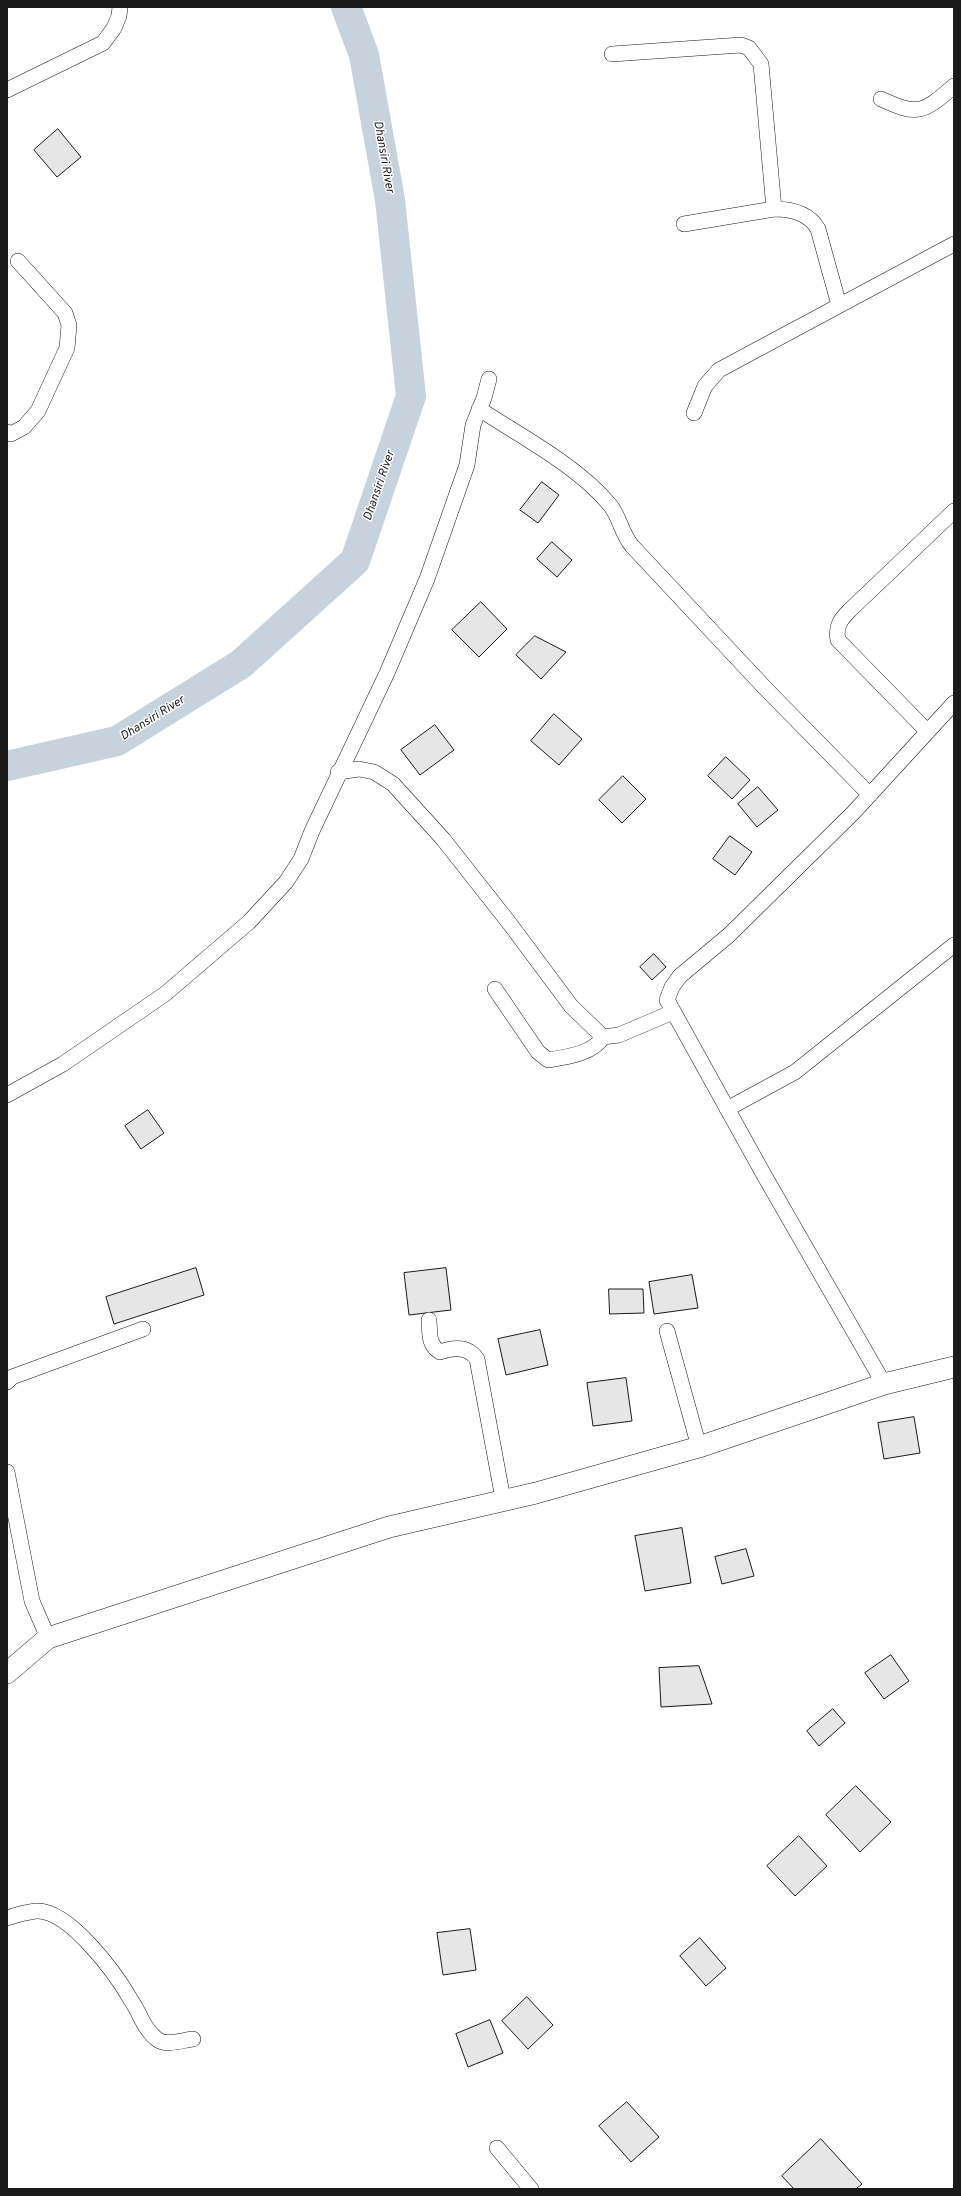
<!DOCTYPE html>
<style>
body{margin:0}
#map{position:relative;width:961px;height:2196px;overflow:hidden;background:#fff;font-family:Overpass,sans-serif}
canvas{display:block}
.frame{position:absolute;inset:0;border:8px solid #1a1a1a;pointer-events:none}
</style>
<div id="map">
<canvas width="961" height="2196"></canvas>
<div class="frame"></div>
</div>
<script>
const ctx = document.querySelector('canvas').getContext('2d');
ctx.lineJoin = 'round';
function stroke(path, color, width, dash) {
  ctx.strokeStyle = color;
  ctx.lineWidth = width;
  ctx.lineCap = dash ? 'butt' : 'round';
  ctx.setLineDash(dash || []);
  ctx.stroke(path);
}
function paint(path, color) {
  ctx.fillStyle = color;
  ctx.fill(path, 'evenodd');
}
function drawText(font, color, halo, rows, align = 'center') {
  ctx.font = font + ' Overpass,sans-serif';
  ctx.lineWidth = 3;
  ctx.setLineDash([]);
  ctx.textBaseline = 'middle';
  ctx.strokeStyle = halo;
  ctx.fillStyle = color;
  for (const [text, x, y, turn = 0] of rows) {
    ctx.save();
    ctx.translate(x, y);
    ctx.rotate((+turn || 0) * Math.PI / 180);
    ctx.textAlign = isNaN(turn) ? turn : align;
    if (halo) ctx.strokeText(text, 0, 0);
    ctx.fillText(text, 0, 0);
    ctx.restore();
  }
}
stroke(new Path2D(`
 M7 766 117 741 241 664 355 561 411 396 390 200 364 55 346 7`), '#c6d2dc', 30);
const building = new Path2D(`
 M58 129 81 157 57 177 34 150Z
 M542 482 559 495 538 523 520 510Z
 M552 542 572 560 557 577 537 559Z
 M481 602 507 629 479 657 452 630Z
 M535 636 566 652 541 679 516 655Z
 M554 714 582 739 559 765 531 741Z
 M435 725 454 750 420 775 401 750Z
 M726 757 750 780 732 799 708 776Z
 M623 776 646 799 622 823 599 800Z
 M758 787 778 810 757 827 738 804Z
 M730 836 752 852 735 875 713 859Z
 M654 954 666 967 652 980 640 967Z
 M148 1110 164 1133 141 1149 125 1126Z
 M196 1268 204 1295 114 1324 106 1297Z
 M446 1268 451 1310 409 1315 404 1273Z
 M692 1275 698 1308 654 1314 649 1282Z
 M609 1289H643L644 1313 610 1314Z
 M540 1330 548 1365 506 1375 498 1339Z
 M626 1378 632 1421 593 1426 587 1383Z
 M914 1417 920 1453 884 1459 878 1423Z
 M682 1528 691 1583 645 1591 635 1536Z
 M746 1549 754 1576 722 1584 715 1557Z
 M891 1655 909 1681 884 1699 865 1673Z
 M699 1666 712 1704 661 1707 659 1668Z
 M833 1709 845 1723 819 1746 807 1731Z
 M856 1786 891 1822 860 1852 826 1815Z
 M799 1836 827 1866 795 1896 767 1866Z
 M470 1929 476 1970 443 1975 437 1933Z
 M700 1938 726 1968 706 1986 680 1956Z
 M527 1997 553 2025 528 2049 502 2021Z
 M490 2020 503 2053 468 2067 456 2034Z
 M627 2102 659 2137 631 2162 599 2126Z
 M821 2139 862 2184 856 2189H794L782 2176Z`);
paint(building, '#e6e6e6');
stroke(building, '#1a1a1a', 1);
const street = new Path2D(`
 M612 54 741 45 749 48 761 64 774 209
 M7 90 103 43 114 28 119 16 120 7
 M881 99C918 116 923 113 954 86
 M684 224 774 209C792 209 809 213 818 229L839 305
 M479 409C521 436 579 467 610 505 620 517 621 533 632 546L765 688 870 795
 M694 413 705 386 719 370 954 244
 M7 432 11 434 24 427 38 411 67 348 69 325 65 313 18 261
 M927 731 838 640C835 626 841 619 850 610L954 511
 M338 772 359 769 374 772 393 784 443 839 510 924 571 1006 603 1037 619 1035 673 1012
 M495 989 538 1052 548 1060C566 1057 593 1054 603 1037
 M7 1095 63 1064 165 994 249 922 286 882 301 859 312 831 387 673 427 579 467 465 473 425 484 398 489 379
 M727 1109 795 1072 954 945
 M429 1320C430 1333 428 1345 440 1352 454 1347 468 1346 477 1359L503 1499
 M667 1331 699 1447
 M7 1382 12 1377 143 1329
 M884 1384 764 1175 667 1000 672 987 680 976 729 935 853 813 954 703
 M7 1472 32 1601 48 1638
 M7 1918C16 1915 27 1912 36 1911 69 1909 116 1974 131 2000 140 2013 144 2030 158 2040 167 2046 183 2040 193 2039
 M497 2148 531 2189`);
const secondary = new Path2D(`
 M7 1673 48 1638 389 1527 536 1493 699 1447 884 1384 954 1367`);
stroke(street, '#1a1a1a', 16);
stroke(secondary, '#1a1a1a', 22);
stroke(street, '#fff', 15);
stroke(secondary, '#fff', 21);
drawText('italic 12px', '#1a1a1a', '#fff', [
 ["Dhansiri River",383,157,80],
 ["Dhansiri River",380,486,-71],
 ["Dhansiri River",153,719,-32]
]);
</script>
